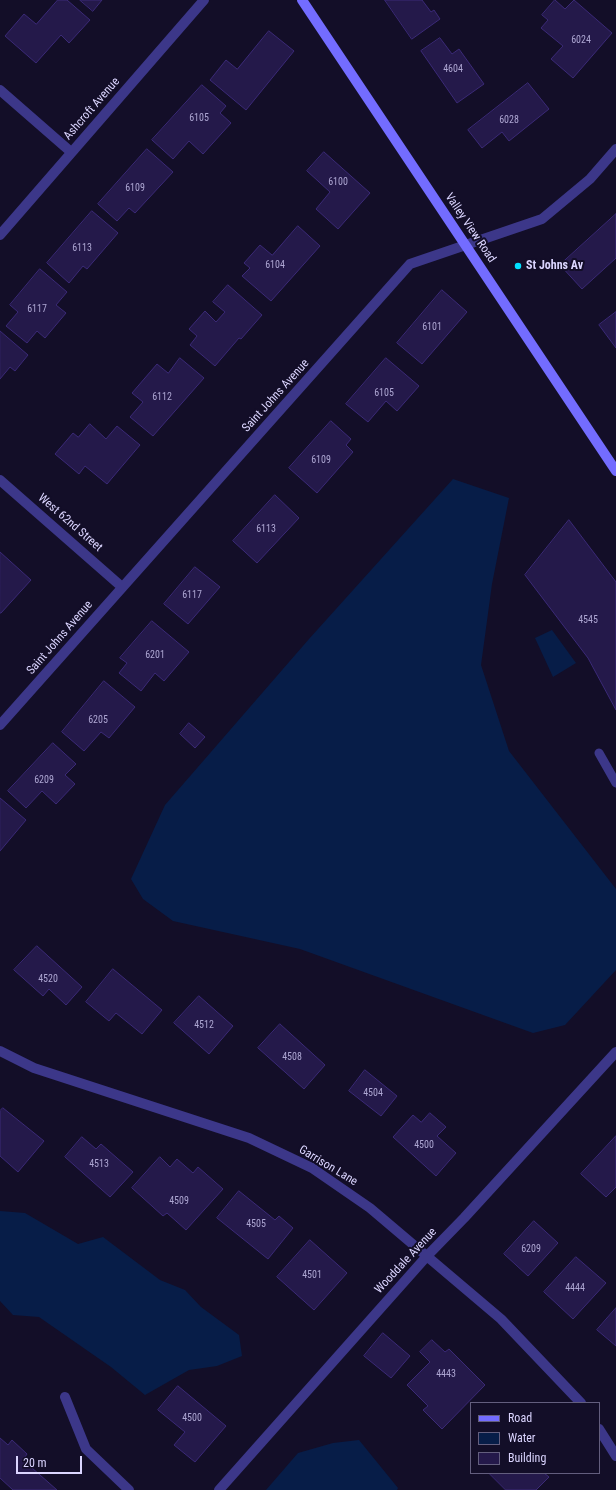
<!DOCTYPE html>
<style>
body{margin:0}
#map{position:relative;width:616px;height:1490px;overflow:hidden;background:#130e28;font-family:"Roboto Condensed",sans-serif}
canvas{display:block}
.legend{position:absolute;left:470px;top:1402px;width:130px;height:72px;box-sizing:border-box;background:#130e28;border:1px solid #635e7e;margin:0;padding:5px 7px;list-style:none;font-size:12px;color:#dbd5ff}
.legend li{display:flex;align-items:center;gap:8px;height:20px}
.legend b{width:20px;border:1px solid #635e7e}
.scale{position:absolute;left:16px;top:1456px;width:66px;height:18px;box-sizing:border-box;border:2px solid #dbd5ff;border-top:0;padding-left:5px;font-size:12px;line-height:14px;white-space:nowrap;color:#dbd5ff;-webkit-text-stroke:3px #130e28;paint-order:stroke}
</style>
<div id="map">
<canvas width="616" height="1490"></canvas>
<ul class="legend">
<li><b style="height:5px;background:#736cff"></b>Road</li>
<li><b style="height:11px;background:#071d48"></b>Water</li>
<li><b style="height:11px;background:#24194a"></b>Building</li>
</ul>
<div class="scale">20 m</div>
</div>
<script>
const ctx = document.querySelector('canvas').getContext('2d');
ctx.lineJoin = 'round';
function paint(path, color) {
  ctx.fillStyle = color;
  ctx.fill(path, 'evenodd');
}
function stroke(path, color, width, dash) {
  ctx.strokeStyle = color;
  ctx.lineWidth = width;
  ctx.lineCap = dash ? 'butt' : 'round';
  ctx.setLineDash(dash || []);
  ctx.stroke(path);
}
function drawText(font, color, halo, rows, align = 'center') {
  ctx.font = font + ' "Roboto Condensed",sans-serif';
  ctx.lineWidth = 4;
  ctx.setLineDash([]);
  ctx.textBaseline = 'middle';
  ctx.strokeStyle = halo;
  ctx.fillStyle = color;
  for (const [text, x, y, turn = 0] of rows) {
    ctx.save();
    ctx.translate(x, y);
    ctx.rotate((+turn || 0) * Math.PI / 180);
    ctx.textAlign = isNaN(turn) ? turn : align;
    if (halo) ctx.strokeText(text, 0, 0);
    ctx.fillText(text, 0, 0);
    ctx.restore();
  }
}
paint(new Path2D(`
 M453 479 509 498 492 584 481 665 509 751 616 889V970L565 1025 533 1033 300 949 173 921 143 899 131 879 165 805 309 639Z
 M552 630 576 663 553 677 535 638Z
 M0 1211 25 1213 78 1244 103 1237 160 1280 185 1290 201 1307 239 1335 242 1356 217 1366 189 1370 145 1395 111 1367 39 1317 13 1315 0 1301Z
 M359 1440 398 1488 397 1490H266L298 1453 333 1443Z`), '#071d48');
const building = new Path2D(`
 M58 0H67L90 20 69 43 61 35 36 63 5 36 24 14 36 24Z
 M80 0H102L93 11Z
 M385 0H422L431 12 434 10 440 19 412 39Z
 M555 0 565 9 574 0 612 33 573 78 551 59 563 46 541 28 548 20 542 15Z
 M269 31 294 51 246 110 210 80 226 60 237 69Z
 M440 38 452 54 459 49 484 84 457 103 421 51Z
 M528 83 549 109 509 141 502 132 482 148 468 130Z
 M202 85 226 106 220 113 231 123 203 154 189 141 173 159 152 140Z
 M147 149 173 172 135 213 129 208 117 221 98 204Z
 M324 152 370 193 338 229 316 209 330 192 307 171Z
 M92 211 118 233 87 269 83 266 69 283 47 263Z
 M616 214V258L582 289 560 265Z
 M298 226 320 246 271 301 242 276 250 268 244 263 260 245 272 255Z
 M40 269 67 292 56 305 66 313 45 338 37 331 27 343 6 326 18 312 10 305Z
 M228 285 262 315 241 339 239 338 215 366 190 345 197 336 189 329 205 311 216 322 225 312 213 302Z
 M442 290 467 312 422 364 397 343Z
 M616 312V348L599 325Z
 M0 331 28 355 15 371 10 367 0 379Z
 M180 358 204 378 153 436 130 417 143 402 132 393 157 364 168 373Z
 M386 358 419 386 397 411 386 401 368 422 346 404Z
 M331 421 351 439 346 445 353 452 317 493 289 468Z
 M90 424 106 439 117 426 140 445 107 484 85 466 79 474 55 454 73 433 78 437Z
 M275 495 299 518 257 563 233 541Z
 M569 520 616 582V710L588 658 525 575Z
 M0 552 31 580 1 613H0Z
 M195 567 220 587 188 624 164 604Z
 M152 621 189 652 164 681 155 673 141 691 119 673 127 663 120 658Z
 M104 681 135 707 109 738 101 732 84 751 62 732Z
 M189 723 205 737 195 748 180 734Z
 M53 743 76 764 65 775 75 784 56 804 42 791 26 808 8 791Z
 M0 798 26 820 0 851Z
 M37 946 82 987 66 1005 49 989 43 996 14 970Z
 M113 969 162 1010 142 1034 116 1013 109 1021 86 1002Z
 M199 996 233 1026 209 1054 174 1023Z
 M280 1024 325 1065 304 1089 258 1048Z
 M365 1070 397 1096 381 1116 349 1091Z
 M3 1108 44 1141 18 1172 0 1156V1111Z
 M430 1113 446 1127 437 1136 456 1153 436 1176 393 1137 413 1115 421 1122Z
 M616 1136V1187L606 1197 581 1174Z
 M82 1137 96 1149 101 1144 133 1172 110 1197 65 1157Z
 M160 1157 170 1167 177 1159 193 1173 198 1167 223 1189 186 1230 167 1213 163 1216 132 1188Z
 M239 1191 275 1220 279 1216 293 1228 268 1259 217 1218Z
 M534 1221 558 1243 528 1276 504 1254Z
 M310 1240 347 1273 314 1310 277 1277Z
 M576 1257 606 1283 573 1319 544 1292Z
 M616 1308V1346L597 1330Z
 M383 1333 410 1356 391 1378 364 1356Z
 M432 1340 445 1352 449 1349 485 1385 442 1429 423 1410 428 1406 407 1385 430 1362 420 1352Z
 M178 1386 226 1426 195 1462 174 1445 185 1432 158 1410Z
 M0 1438 8 1445 12 1440 27 1454 23 1460 57 1490H13L0 1478Z
 M489 1473H544L549 1477 536 1490H506Z`);
paint(building, '#24194a');
stroke(building, '#3b2a77', 1);
stroke(new Path2D(`
 M599 753 616 783`), '#3c3789', 9);
stroke(new Path2D(`
 M0 90 71 152
 M0 235 204 0
 M0 480 122 587
 M0 725 410 264 542 219 590 179 616 149
 M0 1051 34 1068 249 1138 312 1168 370 1208 501 1319 581 1403
 M65 1397 86 1449 129 1490
 M599 1429 616 1456
 M219 1490 427 1256 464 1218 616 1052`), '#3c3789', 10);
stroke(new Path2D(`
 M302 0 616 471`), '#736cff', 10);
for (const [x, y, r, color] of [
 [518,266,4,"#01e0ff"]
]) {
  const dot = new Path2D();
  dot.arc(x, y, r, 0, 2 * Math.PI);
  ctx.fillStyle = color;
  ctx.fill(dot);
  stroke(dot, '#130e28', 1.5);
}
drawText('10px', '#ada6d2', null, [
 ["6024",581,40],
 ["4604",453,69],
 ["6105",199,118],
 ["6028",509,120],
 ["6100",338,182],
 ["6109",135,188],
 ["6113",82,248],
 ["6104",275,265],
 ["6117",37,309],
 ["6101",432,327],
 ["6105",384,393],
 ["6112",162,397],
 ["6109",321,460],
 ["6113",266,529],
 ["6117",192,595],
 ["4545",588,620],
 ["6201",155,655],
 ["6205",98,720],
 ["6209",44,780],
 ["4520",48,979],
 ["4512",204,1025],
 ["4508",292,1057],
 ["4504",373,1093],
 ["4500",424,1145],
 ["4513",99,1164],
 ["4509",179,1201],
 ["4505",256,1224],
 ["6209",531,1249],
 ["4501",312,1275],
 ["4444",575,1288],
 ["4443",446,1374],
 ["4500",192,1418]
]);
drawText('12px', '#dbd5ff', '#130e28', [
 ["Ashcroft Avenue",92,109,-49],
 ["Valley View Road",470,228,56],
 ["Saint Johns Avenue",276,396,-48],
 ["West 62nd Street",70,523,41],
 ["Saint Johns Avenue",60,638,-49],
 ["Garrison Lane",328,1166,31],
 ["Wooddale Avenue",406,1261,-47]
]);
drawText('bold 12px', '#dbd5ff', '#130e28', [
 ["St Johns Av",526,266]
], 'left');
</script>
